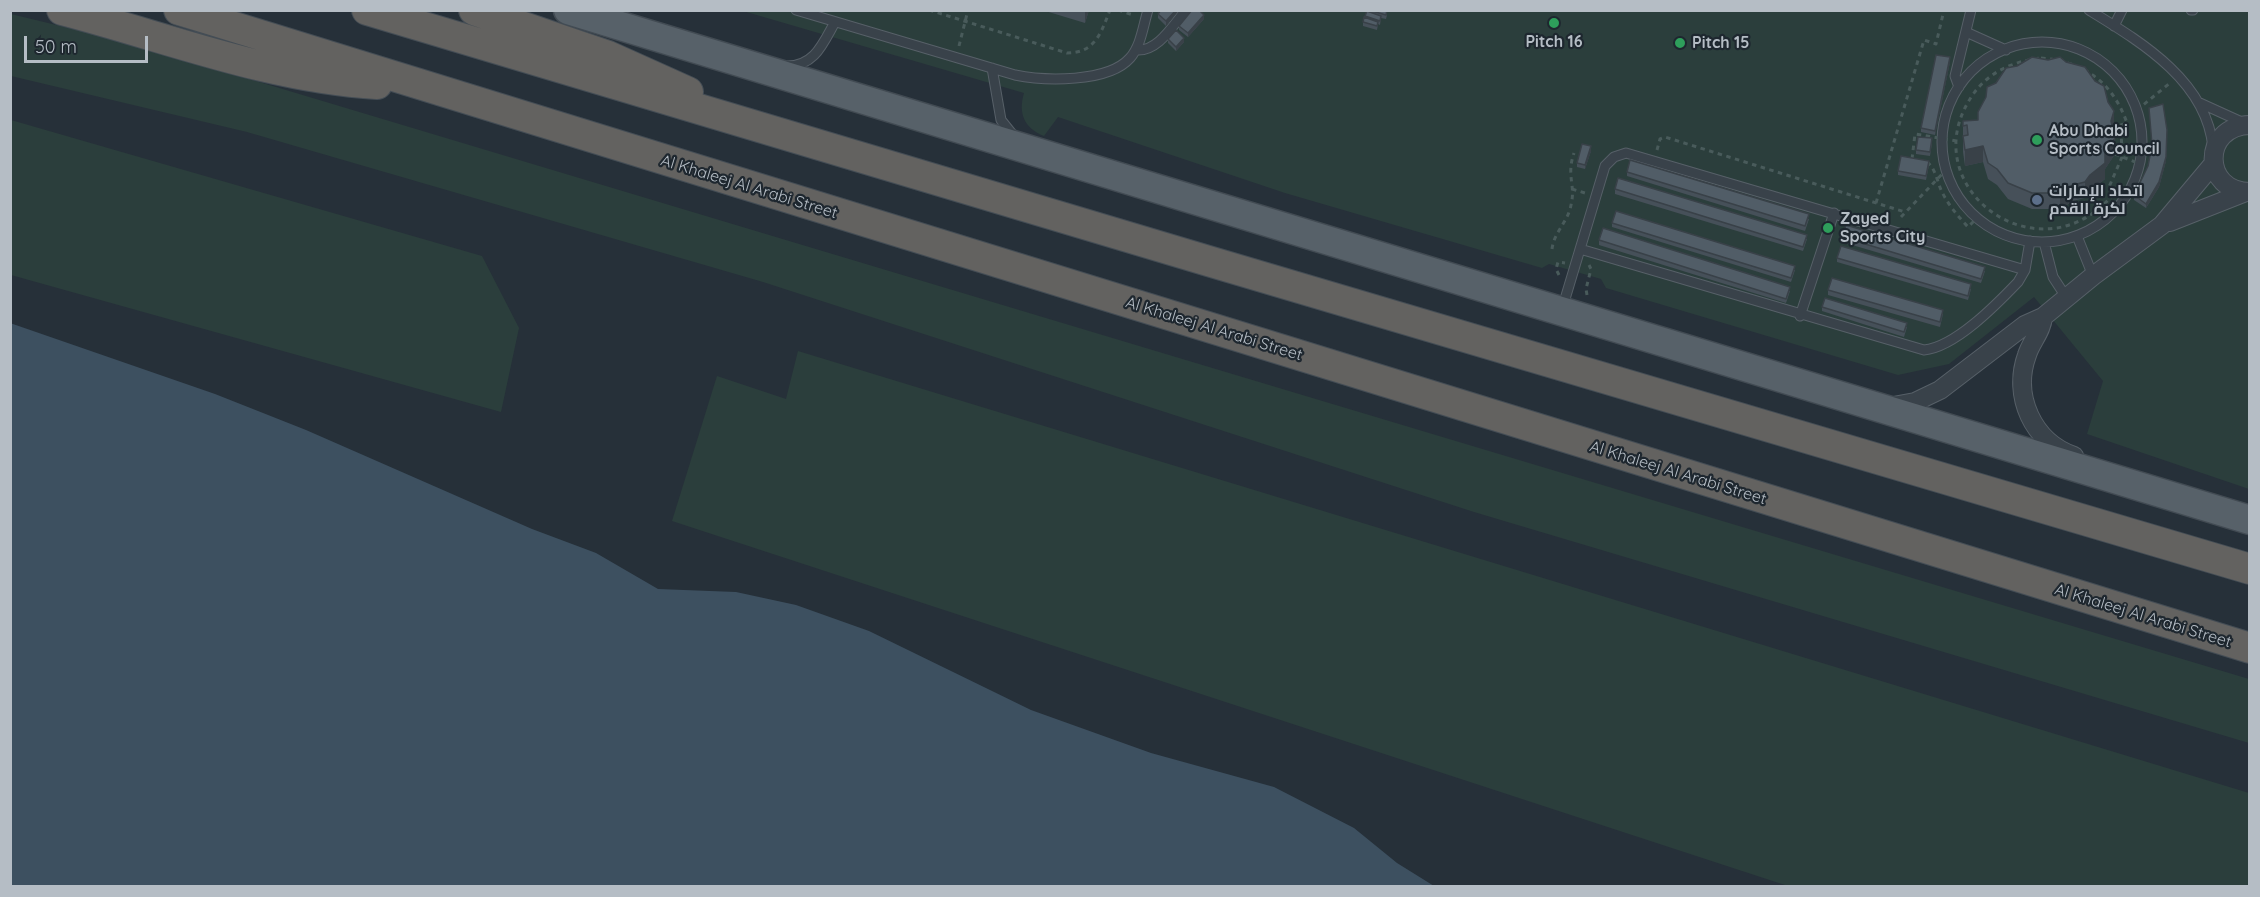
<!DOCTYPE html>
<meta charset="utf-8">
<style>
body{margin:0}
#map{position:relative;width:2260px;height:897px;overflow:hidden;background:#263039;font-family:Quicksand,sans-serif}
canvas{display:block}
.frame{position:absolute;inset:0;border:12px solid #b5bdc5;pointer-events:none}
.scale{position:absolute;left:24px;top:36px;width:124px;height:27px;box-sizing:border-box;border:3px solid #b5bdc5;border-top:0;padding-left:8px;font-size:18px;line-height:21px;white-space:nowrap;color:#b5bdc5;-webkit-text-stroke:4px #1e272f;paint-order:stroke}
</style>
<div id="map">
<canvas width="2260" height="897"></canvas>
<div class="frame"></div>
<div class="scale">50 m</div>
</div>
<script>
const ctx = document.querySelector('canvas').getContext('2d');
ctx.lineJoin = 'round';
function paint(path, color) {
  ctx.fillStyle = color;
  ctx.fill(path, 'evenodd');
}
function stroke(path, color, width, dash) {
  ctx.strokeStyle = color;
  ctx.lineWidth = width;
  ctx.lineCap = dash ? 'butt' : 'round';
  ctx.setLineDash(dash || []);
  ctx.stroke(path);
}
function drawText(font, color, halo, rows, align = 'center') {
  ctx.font = font + ' Quicksand,Cairo,sans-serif';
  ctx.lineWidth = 4.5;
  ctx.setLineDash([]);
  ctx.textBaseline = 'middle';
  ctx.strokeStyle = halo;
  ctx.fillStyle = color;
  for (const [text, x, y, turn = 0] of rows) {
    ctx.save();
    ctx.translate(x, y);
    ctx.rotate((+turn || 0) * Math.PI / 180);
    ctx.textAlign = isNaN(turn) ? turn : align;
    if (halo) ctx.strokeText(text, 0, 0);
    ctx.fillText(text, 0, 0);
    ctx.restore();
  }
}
paint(new Path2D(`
 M743 11H2249V489L2087 434 2103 381 2034 297 1949 364 1898 375 1606 288 1601 279 1549 264 1542 268 1285 193 1058 117 1044 136C1024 128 1018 113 1024 93Z
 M11 14 126 42 2249 679V743L1474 512 763 282 247 132 11 76Z
 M11 120 482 256 519 328 501 412 11 275Z
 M798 351 2249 793V886H1788L672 521 717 376 786 399Z`), '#2b3e3c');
paint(new Path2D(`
 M10 323 215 394 306 430 532 529 596 553 658 589 736 592 796 605 869 631 1031 710 1151 753 1274 787 1354 828 1397 863 1434 886H11Z`), '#3d5060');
const service = new Path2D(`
 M796 10 1015 75C1044 81 1108 83 1130 58 1141 46 1143 26 1148 10
 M2089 10C2141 42 2207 81 2213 148
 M2191 10H2193
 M2114 26 2122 10
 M1966 32 2006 50
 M1942 142a100 100 0 1 1 200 0a100 100 0 1 1-200 0Z
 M1136 50C1158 52 1173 25 1186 10
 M787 66C815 66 823 43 835 22
 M992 68 1001 120 1013 135
 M1959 87 1955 76 1971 10
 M2200 103 2244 123
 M2077 236 2093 276
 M2044 242 2053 277 2066 297
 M1580 249 1924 350C1955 347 1996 305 2018 282L2025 270 2030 241
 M1562 309 1605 166 1614 157 1626 153 2025 270
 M1800 316 1834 213`);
const minor = new Path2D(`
 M2250 125C2201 126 2202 192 2250 192
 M2170 222 2246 192
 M2043 317C2042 331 2031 342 2027 355 2012 396 2033 442 2074 456
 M1888 407 1915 402 1940 390 2025 325 2043 317 2093 276 2162 225 2214 163`);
const primary = new Path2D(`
 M568 10 2250 520`);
const trunk = new Path2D(`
 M62 10C166 37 269 78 377 84
 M179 10 2250 648
 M367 10C994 199 1622 383 2250 569
 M474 10 608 56 688 92`);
stroke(service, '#576068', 11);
stroke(minor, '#576068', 20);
stroke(primary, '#424b53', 31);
stroke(trunk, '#444d55', 32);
stroke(new Path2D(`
 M929 10 1067 53C1095 53 1101 33 1110 10
 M1118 10 1133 15
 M959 46 968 10
 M2041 58C2084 61 2113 83 2127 123L2121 125 2122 157 2109 187 2116 191C2042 285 1907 186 1974 93 1990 71 2015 61 2041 58Z
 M2137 110 2170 83
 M1657 150 1660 139 1665 137 1905 212
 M2115 154 2140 164
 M1912 159 1915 134 1957 141
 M1927 162C1936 169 1937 182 1942 192 1949 206 1958 216 1968 227L1977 218
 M1572 189 1585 193
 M1876 203 1924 40 1936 44 1944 10
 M1901 217 1946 170
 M1552 249C1554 232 1568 222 1571 205 1576 185 1566 176 1574 153
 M1559 275 1556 269 1558 262 1565 263
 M1587 295 1586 289 1591 269 1589 265`), '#495b5b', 3, [4.5, 4.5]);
stroke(service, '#39424a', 9);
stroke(minor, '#39424a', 18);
stroke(primary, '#576169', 28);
stroke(trunk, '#636260', 30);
paint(new Path2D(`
 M1042 10H1089L1085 23Z
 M1179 10 1166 26 1158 18V14Z
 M1372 10 1387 15 1386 19 1381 18 1380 25 1378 24 1377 30 1363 26V22L1365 16 1372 13Z
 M1204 19 1188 37 1179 30V26Z
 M1168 39 1184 42 1176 51 1168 43Z
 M2048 60 2114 127 2113 131 2115 154 2105 169V179L2090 191 2085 198 2073 201 2060 209H2032L2008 199 1997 185 1988 179 1983 162 1965 166 1963 152V121L1978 120Z
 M1950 62 1935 135 1921 132V128Z
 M1932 143 1930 156 1916 154V150Z
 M1591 151 1585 169 1577 167V163Z
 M2166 161 2159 187 2146 208 2134 200V195Z
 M1929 165 1926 180 1898 175V171Z
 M1627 172 1809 219 1805 231 1627 176Z
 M1615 189 1807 239 1803 251 1615 194Z
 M1612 223 1795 270 1791 282 1612 227Z
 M1842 237 1985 271 1981 283 1842 242Z
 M1599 240 1790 291 1786 303 1599 245Z
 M1837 258 1971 289 1968 300 1837 262Z
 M1828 290 1943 314 1940 327 1828 295Z
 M1822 307 1907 327 1904 337 1822 311Z`), '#465059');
paint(new Path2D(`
 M1085 10H1089L1085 23Z
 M1176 10H1179L1166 26V21Z
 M1204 15V19L1188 37V33Z
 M1184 38V42L1176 51V47Z
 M1950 57V62L1935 135V131Z
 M2114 111V127L2111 137V121Z
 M2167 130 2166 161 2159 187 2146 208V204Z
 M2115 138V154L2105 169V179L2090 191 2085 198V182Z
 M1591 146V151L1585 169V165Z
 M1983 146V162L1965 166V150Z
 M2073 185V201L2060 209V193Z`), '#394148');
const building = new Path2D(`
 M1161 10H1176L1166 21 1158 14Z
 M1192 10H1199L1204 15 1188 33 1179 26Z
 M1387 10 1386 15 1372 11V10Z
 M1367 11 1381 16 1380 21 1365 16Z
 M1364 17 1378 22 1377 26 1363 22Z
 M1176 30 1184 38 1176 47 1168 39Z
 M1936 55 1950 57 1935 131 1921 128Z
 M2032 57 2048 60 2060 57 2066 62 2085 67 2095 81 2104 86 2108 102 2114 111 2111 121 2115 138 2105 153V163L2090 175 2085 182 2073 185 2060 193H2032L2008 183 1997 169 1988 163 1983 146 1965 150 1963 136 1968 135 1967 125 1963 126V121L1978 120V112L1986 97 1987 87 1996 83 2006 68 2017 66Z
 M2163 104 2167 130 2166 157 2159 182 2146 204 2134 195 2148 166 2152 145 2149 108Z
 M1918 137 1932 138 1930 152 1916 150Z
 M1582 144 1591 146 1585 165 1577 163Z
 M1901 156 1929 161 1926 176 1898 171Z
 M1630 160 1809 214 1805 226 1627 172Z
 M1618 178 1807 235 1803 247 1615 189Z
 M1616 211 1795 266 1791 278 1612 223Z
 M1846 225 1985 267 1981 279 1842 237Z
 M1603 228 1790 287 1786 299 1599 240Z
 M1841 246 1971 284 1968 296 1837 258Z
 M1832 278 1943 310 1940 322 1828 290Z
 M1825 298 1907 323 1904 332 1822 307Z`);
paint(building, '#515d67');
stroke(building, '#394148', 1.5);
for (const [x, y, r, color] of [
 [1554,23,6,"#2e9e5b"],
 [1680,43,6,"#2e9e5b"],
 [2037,140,6,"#2e9e5b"],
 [2037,200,6,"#5c6f8a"],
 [1828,228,6,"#2e9e5b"]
]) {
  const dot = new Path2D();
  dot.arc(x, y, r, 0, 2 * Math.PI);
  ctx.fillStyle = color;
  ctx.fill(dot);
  stroke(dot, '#1e272f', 2);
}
drawText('bold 16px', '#b5bdc5', '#1e272f', [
 ["Pitch 16",1554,42,"center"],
 ["Pitch 15",1692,43],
 ["Abu Dhabi",2049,131],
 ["Sports Council",2049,149],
 ["اتحاد الإمارات",2049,191],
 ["لكرة القدم",2049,209],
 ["Zayed",1840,219],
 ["Sports City",1840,237]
], 'left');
drawText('16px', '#b5bdc5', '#1e272f', [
 ["Al Khaleej Al Arabi Street",749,187,17],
 ["Al Khaleej Al Arabi Street",1214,329,17],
 ["Al Khaleej Al Arabi Street",1678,473,17],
 ["Al Khaleej Al Arabi Street",2143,616,17]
]);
</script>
